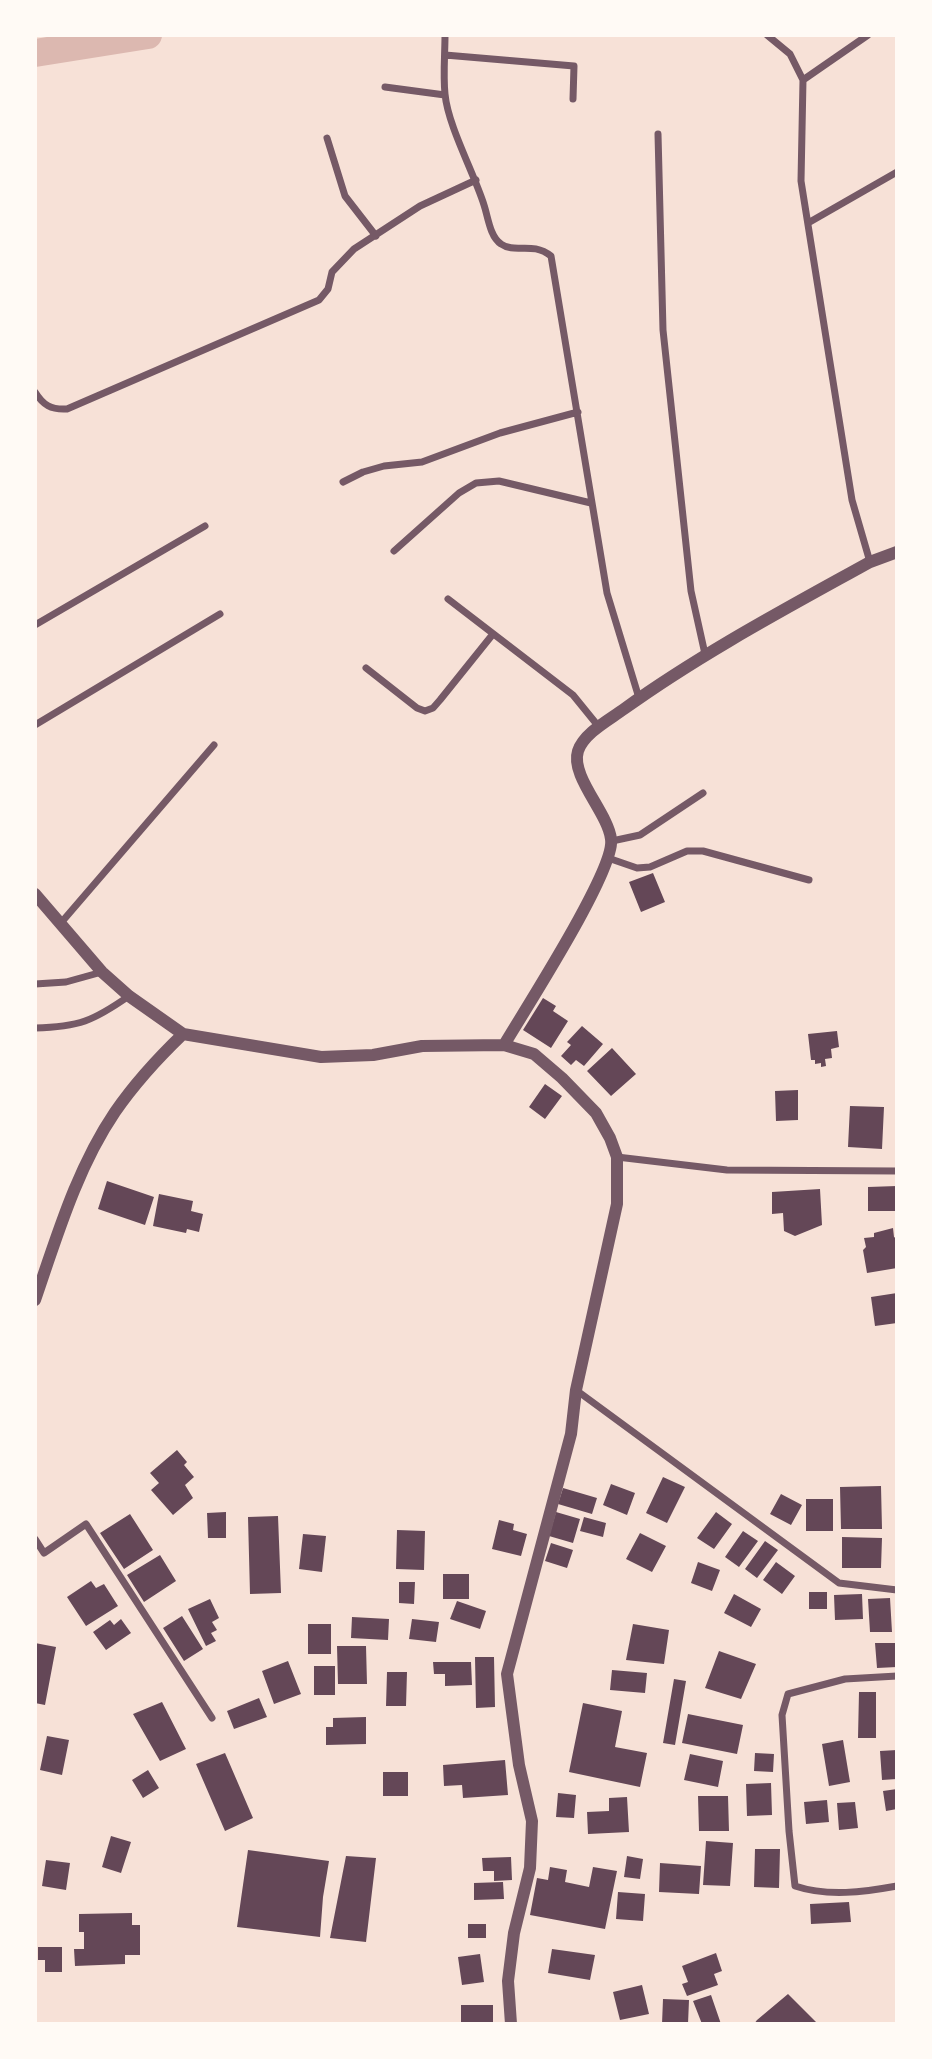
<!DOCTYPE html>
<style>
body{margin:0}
#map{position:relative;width:932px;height:2059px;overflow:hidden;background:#f7e1d7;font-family:"Open Sans",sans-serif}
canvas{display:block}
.frame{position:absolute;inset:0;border:37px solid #fffaf5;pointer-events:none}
</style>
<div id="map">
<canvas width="932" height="2059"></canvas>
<div class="frame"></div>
</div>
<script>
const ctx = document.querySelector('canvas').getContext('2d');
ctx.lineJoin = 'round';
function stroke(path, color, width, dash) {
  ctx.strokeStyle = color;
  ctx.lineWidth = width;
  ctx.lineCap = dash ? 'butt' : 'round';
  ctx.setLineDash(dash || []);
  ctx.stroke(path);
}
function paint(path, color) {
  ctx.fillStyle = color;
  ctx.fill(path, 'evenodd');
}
stroke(new Path2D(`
 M35 53 148 35`), '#dcb8b0', 28);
paint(new Path2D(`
 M653 873 665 902 641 912 629 882Z
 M543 998 556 1006 553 1011 568 1021 551 1048 523 1030Z
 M582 1026 603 1044 584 1066 576 1060 571 1065 561 1056 571 1045 567 1042Z
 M837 1031 839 1047 831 1049 832 1058 825 1059 826 1066 821 1067V1063L815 1064V1060H811L808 1034Z
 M612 1048 636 1074 611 1096 587 1071Z
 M545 1084 562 1096 545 1119 529 1107Z
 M798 1090V1120L776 1121 775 1091Z
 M850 1106 884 1107 882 1149 848 1147Z
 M107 1181 154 1197 145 1225 98 1209Z
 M897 1186V1211H868V1187Z
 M820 1189 822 1225 795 1236 784 1231 783 1213 772 1214V1192Z
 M159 1194 193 1201 191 1211 203 1214 199 1232 187 1229 186 1233 153 1226Z
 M893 1228 894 1237 897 1239V1268L867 1273 863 1250 866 1247 864 1238 874 1237V1233Z
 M897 1293V1323L875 1326 871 1297Z
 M177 1450 187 1462 184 1465 194 1477 185 1485 193 1498 173 1515 151 1490 159 1483 150 1473Z
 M663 1477 685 1487 667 1523 646 1513Z
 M611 1484 635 1493 627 1515 603 1505Z
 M881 1486 882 1529H841L840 1487Z
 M563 1488 597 1498 592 1514 558 1504Z
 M781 1494 802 1505 791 1525 770 1514Z
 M806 1499H833V1531H806Z
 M226 1512V1538H208L207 1513Z
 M556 1512 580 1519 573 1543 549 1536Z
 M716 1512 732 1524 714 1549 697 1538Z
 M130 1514 153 1550 124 1569 100 1533Z
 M278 1516 281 1593 250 1594 248 1517Z
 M584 1517 606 1523 603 1537 580 1531Z
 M499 1520 514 1524 513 1530 527 1534 521 1556 492 1549Z
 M397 1530 425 1531 424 1570 396 1569Z
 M743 1531 758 1541 739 1567 725 1557Z
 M640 1533 666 1546 652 1572 626 1559Z
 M303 1534 326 1536 322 1572 299 1569Z
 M842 1537 882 1538 881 1568H842Z
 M765 1541 778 1550 757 1578 745 1569Z
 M551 1543 573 1550 567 1568 545 1561Z
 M160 1555 176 1581 144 1602 127 1575Z
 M698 1562 720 1570 712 1591 691 1583Z
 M776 1562 795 1576 782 1594 763 1580Z
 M443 1574H469V1599H443Z
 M91 1581 96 1588 104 1584 118 1606 86 1626 67 1597Z
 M399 1582H415L414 1604 399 1603Z
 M809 1592H827V1609H809Z
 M734 1594 761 1609 751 1627 724 1613Z
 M862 1594 863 1619 835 1620 834 1595Z
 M890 1598 892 1632H870L868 1599Z
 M210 1599 219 1618 212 1622 217 1630 211 1633 216 1641 206 1646 188 1609Z
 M457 1601 486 1611 480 1629 450 1619Z
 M182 1616 203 1649 184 1661 163 1628Z
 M352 1617 389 1619 388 1640 351 1638Z
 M121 1619 131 1633 106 1650 93 1632 110 1620 114 1625Z
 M412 1619 439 1622 436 1642 409 1639Z
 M308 1624H331V1654H308Z
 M633 1624 669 1630 664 1664 626 1660Z
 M35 1643 56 1647 45 1705 35 1703Z
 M875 1643H897V1667L877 1668Z
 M337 1646H366L367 1684H338Z
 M719 1651 756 1664 741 1699 705 1688Z
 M475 1657H494L495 1707 476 1708Z
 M288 1661 301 1694 274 1704 262 1671Z
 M433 1662H471L472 1685 445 1686V1674H434Z
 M314 1666H335V1695H314Z
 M612 1670 647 1673 645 1693 610 1690Z
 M387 1672H407L406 1706H386Z
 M674 1679 686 1681 675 1745 663 1743Z
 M859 1692H876V1738H858Z
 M259 1698 267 1717 234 1729 227 1711Z
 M162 1702 186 1749 160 1761 133 1714Z
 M583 1703 622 1711 615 1747 647 1753 640 1787 569 1772Z
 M688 1714 743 1725 737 1754 682 1743Z
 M366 1717V1744L326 1745V1727H333V1718Z
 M47 1736 69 1740 62 1775 40 1770Z
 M843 1740 850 1782 829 1786 822 1744Z
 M897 1750V1779L882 1780 880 1751Z
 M225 1753 253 1818 225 1831 196 1764Z
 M755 1753 774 1754 773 1772 754 1771Z
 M690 1754 723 1761 718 1787 684 1780Z
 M505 1760 508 1795 463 1798 462 1785 444 1786 443 1765Z
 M148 1770 159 1788 143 1798 132 1780Z
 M383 1772H408V1796H383Z
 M771 1783 772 1815 747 1816 746 1784Z
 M897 1789V1809L886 1811 883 1791Z
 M558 1793 576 1795 574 1818 556 1817Z
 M698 1796H728L729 1831H699Z
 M627 1797 629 1832 588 1834 587 1812 609 1811V1798Z
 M827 1800 829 1822 806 1824 804 1802Z
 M855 1802 858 1828 839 1830 837 1803Z
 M111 1836 131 1842 121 1873 102 1867Z
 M706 1841 733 1843 730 1886 703 1885Z
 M755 1849H780L779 1888 754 1887Z
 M248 1850 329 1861 323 1897 320 1937 237 1927Z
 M346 1856 376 1858 366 1942 330 1938Z
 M627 1856 643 1859 640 1879 624 1877Z
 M511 1857 512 1880 494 1881V1871H483L482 1858Z
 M46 1860 70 1863 66 1890 42 1886Z
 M660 1863 701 1866 699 1894 659 1892Z
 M550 1867 567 1870 565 1882 589 1887 593 1867 617 1871 605 1929 530 1915 537 1878 548 1880Z
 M503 1882 504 1899 474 1900V1883Z
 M618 1892 645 1894 643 1921 616 1919Z
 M849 1902 851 1922 811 1924 810 1904Z
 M132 1913V1925H140V1955H125V1964L75 1966 74 1949H84V1932H79V1914Z
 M468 1924H486V1938H468Z
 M38 1947H62V1972H45V1960H38Z
 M552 1949 595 1955 590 1980 548 1973Z
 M716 1953 722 1971 714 1974 718 1985 687 1996 682 1984 688 1982 682 1966Z
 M480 1954 484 1982 462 1985 458 1957Z
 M642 1985 649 2014 620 2020 613 1992Z
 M788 1994 818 2024H754L757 2020Z
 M711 1995 721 2024H702L693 2001Z
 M663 1999 689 2000 688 2024H662Z
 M461 2005H493V2024H461Z`), '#644757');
stroke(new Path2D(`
 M445 35C445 54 443 75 445 94 448 126 474 173 484 205 488 217 490 237 501 244 515 254 532 241 551 256L607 593 639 698
 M767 35 790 54 803 80 801 181 852 500 870 562
 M445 55 574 66 573 99
 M803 80 868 35
 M385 87 445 95
 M658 134 663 330 691 591 705 654
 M327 138 345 196 376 236
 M808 223 897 172
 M35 392C43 405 51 410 67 409L319 300 328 289 332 272 354 249 420 206 476 180
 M343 482 363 472 384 466 422 462 500 433 578 412
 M394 551 459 493 476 483 499 481 591 503
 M448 599 573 695 599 727
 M35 625 205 526
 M366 668 417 708 425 711 433 708 440 700 493 634
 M35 725 220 614
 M612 841 640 835 703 793
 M608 858 637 868 650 867 687 851H703L809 880
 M60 924 214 745
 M35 984 66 982 102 972
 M35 1028C79 1027 93 1021 129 996
 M617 1157 727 1170 897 1171
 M576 1390 839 1583 897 1590
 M35 1539 44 1553 86 1524 212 1718
 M897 1676 845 1679 788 1694 782 1715 789 1831 795 1886C828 1897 864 1892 897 1886`), '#755966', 7);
stroke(new Path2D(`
 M35 894 102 972 129 996 183 1034 321 1057 373 1055 422 1046 504 1045 534 1054 562 1078 596 1113 610 1138 617 1157V1204L576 1390 571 1434 507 1674 519 1765 532 1821 530 1868 514 1933 508 1981 511 2024
 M504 1045C524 1011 616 869 611 839 608 813 570 776 578 751 584 733 609 720 624 709 702 653 787 608 870 562L897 552
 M35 1300C57 1236 77 1168 115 1112 135 1083 158 1058 183 1034`), '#755966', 12);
</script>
